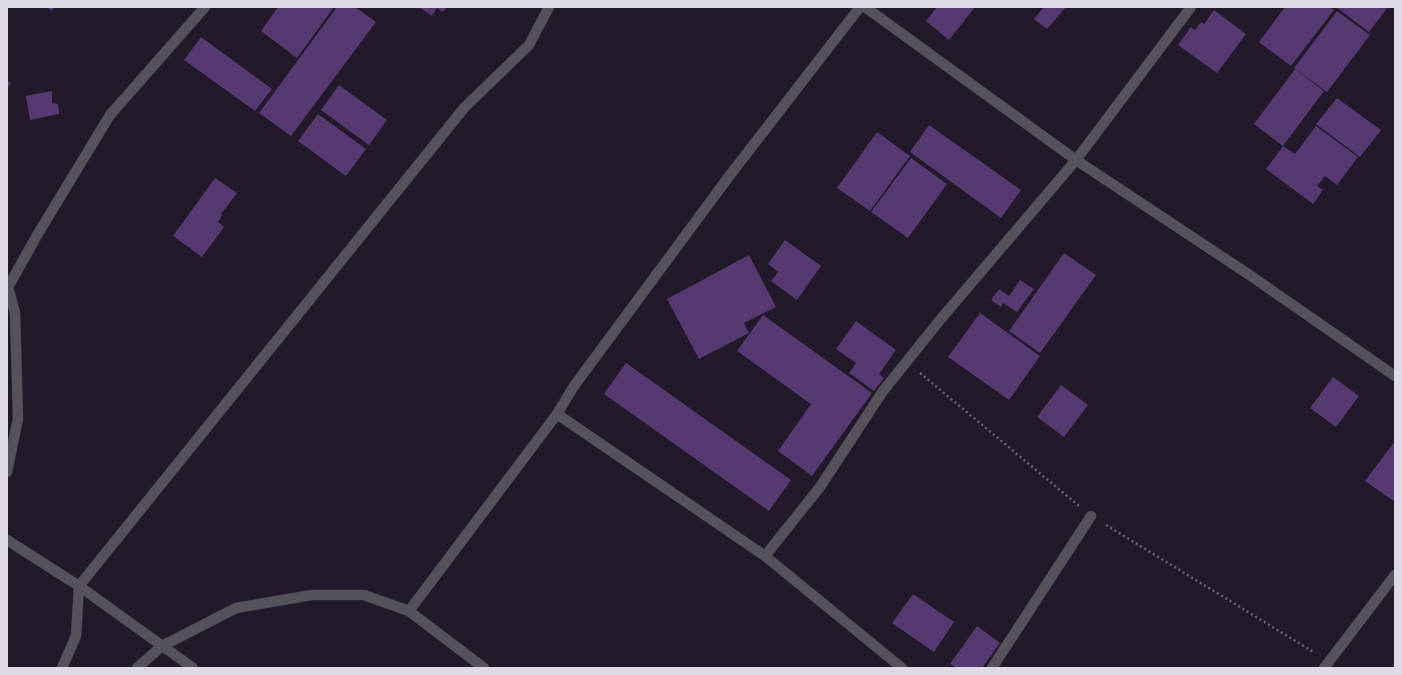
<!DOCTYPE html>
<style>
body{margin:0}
#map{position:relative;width:1402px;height:675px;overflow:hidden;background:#221a2b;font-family:Mulish,sans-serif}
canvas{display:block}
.frame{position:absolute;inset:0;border:8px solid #dfd9e5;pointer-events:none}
</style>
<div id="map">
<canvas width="1402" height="675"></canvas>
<div class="frame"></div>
</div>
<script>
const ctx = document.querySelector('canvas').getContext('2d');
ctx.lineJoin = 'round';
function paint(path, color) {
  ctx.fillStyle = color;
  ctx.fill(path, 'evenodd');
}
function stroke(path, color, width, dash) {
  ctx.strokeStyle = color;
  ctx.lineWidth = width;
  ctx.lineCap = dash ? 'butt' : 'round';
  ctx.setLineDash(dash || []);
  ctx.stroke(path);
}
paint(new Path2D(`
 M46 7H55L52 11Z
 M278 7H334L297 58 261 31Z
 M337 7H355L376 22 291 136 259 113Z
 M419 7H447L443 12 437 8 432 16Z
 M937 7H975L949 40 926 21Z
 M1044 7H1066L1047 29 1034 19Z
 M1285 7H1330L1334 10 1291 66 1259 42Z
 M1336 7H1388L1369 32Z
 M1214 10 1246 34 1217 73 1178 45 1191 27 1195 30 1201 22 1204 24Z
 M1337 11 1370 35 1327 92 1294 68Z
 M201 37 272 89 255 111 184 60Z
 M1295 69 1324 91 1283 146 1254 124Z
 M7 81 11 83 7 89Z
 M339 85 387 120 369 145 321 110Z
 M52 91V103L58 104 59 114 30 120 26 96Z
 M1337 98 1381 130 1360 157 1316 124Z
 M318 114 366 149 346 176 298 141Z
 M929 125 1021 190 1001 218 910 152Z
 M1316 126 1358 157 1337 185 1325 176 1317 186 1323 190 1313 204 1266 169 1283 146 1295 154Z
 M877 132 910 156 870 211 837 188Z
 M911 158 947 184 908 238 871 212Z
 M215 178 237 193 221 214 222 215 218 222 224 227 202 257 173 236Z
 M785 240 821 266 797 300 771 281 778 272 768 264Z
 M1064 253 1096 275 1040 353 1009 331Z
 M749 255 776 307 744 323 749 333 699 359 667 299Z
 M1020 280 1034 289 1017 312 1003 303 1001 307 991 300 999 289 1009 296Z
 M980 313 1040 356 1009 400 948 357Z
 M763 315 872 393 812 476 778 451 811 404 737 351Z
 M856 321 896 350 879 374 884 378 874 391 849 373 856 363 836 349Z
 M626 363 791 480 769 511 604 394Z
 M1333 377 1359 396 1336 427 1310 408Z
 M1061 385 1088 405 1064 437 1037 417Z
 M1395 441V502L1365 481Z
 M913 594 954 622 934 652 892 623Z
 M977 626 1000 643 982 668H957L950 664Z`), '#553970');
const minor = new Path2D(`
 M865 7 1076 160 1251 276 1395 376
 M557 414 765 556 820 487 883 391 940 320 1076 160 1191 7
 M7 472 18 419 15 313 8 287 39 232 110 115 205 7
 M7 540 79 586 193 668
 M765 556 902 668
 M409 611 557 414 574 386 730 175 860 7
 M62 668 76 636 79 586 464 108 529 45 549 7
 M137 668 162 646 236 608 312 595H364L409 611 484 668
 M992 668 1091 516
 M1324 668 1395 575`);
stroke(minor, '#3c3545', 11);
stroke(new Path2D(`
 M920 373 1079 506
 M1106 525 1315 653`), '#6a6372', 2.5, [2, 3]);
stroke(minor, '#56525b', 10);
</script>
